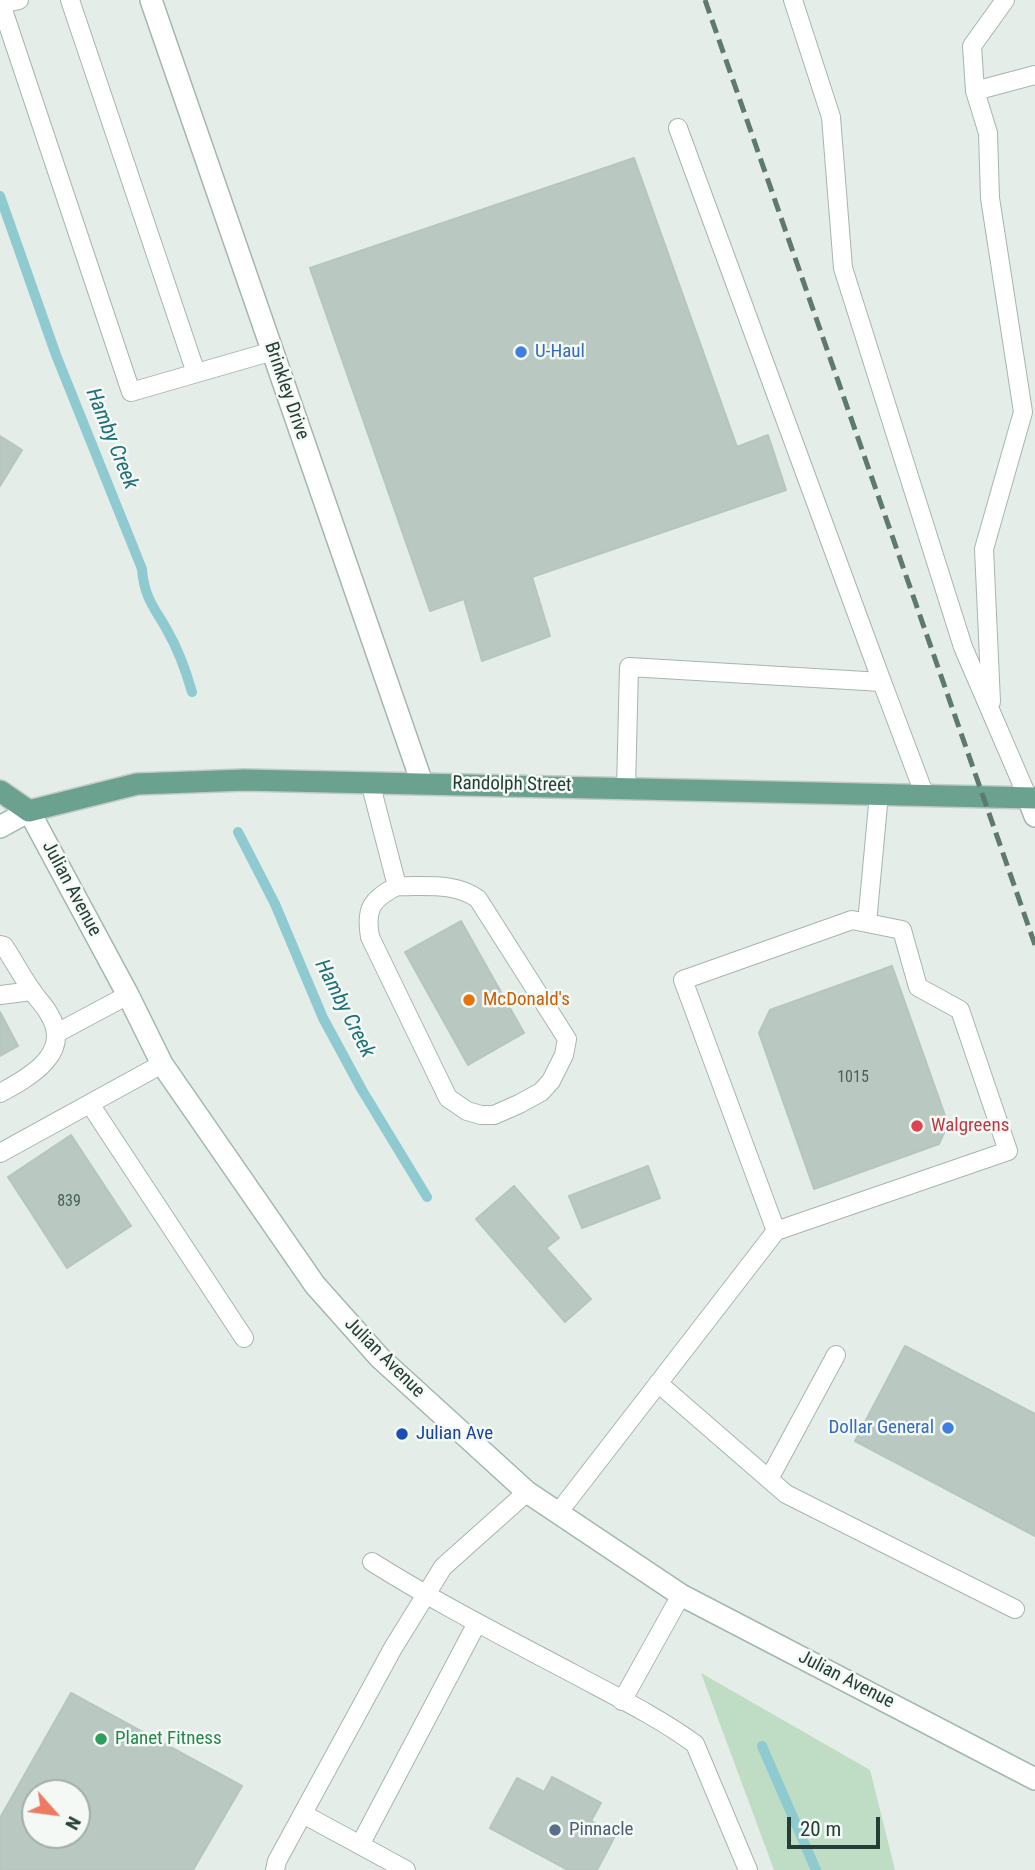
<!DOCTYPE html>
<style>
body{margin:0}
#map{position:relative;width:1035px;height:1870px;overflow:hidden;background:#e4ede8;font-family:"Roboto Condensed",sans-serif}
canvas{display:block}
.north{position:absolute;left:21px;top:1779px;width:70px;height:70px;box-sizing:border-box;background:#f4f9f6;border:2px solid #a1aea9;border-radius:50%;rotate:118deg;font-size:19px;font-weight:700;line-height:28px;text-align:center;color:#243e35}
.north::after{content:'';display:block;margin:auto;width:24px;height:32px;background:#ed7a62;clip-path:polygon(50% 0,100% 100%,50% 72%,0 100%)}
.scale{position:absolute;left:787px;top:1817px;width:93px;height:32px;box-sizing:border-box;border:4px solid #243e35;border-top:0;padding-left:9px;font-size:21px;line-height:24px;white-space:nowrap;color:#243e35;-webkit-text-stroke:5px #f4f9f6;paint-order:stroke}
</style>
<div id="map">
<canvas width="1035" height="1870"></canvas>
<div class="north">N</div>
<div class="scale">20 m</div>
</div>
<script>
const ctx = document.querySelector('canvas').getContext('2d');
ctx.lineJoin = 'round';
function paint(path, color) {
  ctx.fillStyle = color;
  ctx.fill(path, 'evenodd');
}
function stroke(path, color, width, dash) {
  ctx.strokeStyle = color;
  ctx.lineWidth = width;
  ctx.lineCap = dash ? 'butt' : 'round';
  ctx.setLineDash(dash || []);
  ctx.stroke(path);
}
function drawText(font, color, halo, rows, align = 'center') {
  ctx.font = font + ' "Roboto Condensed",sans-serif';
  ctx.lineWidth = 5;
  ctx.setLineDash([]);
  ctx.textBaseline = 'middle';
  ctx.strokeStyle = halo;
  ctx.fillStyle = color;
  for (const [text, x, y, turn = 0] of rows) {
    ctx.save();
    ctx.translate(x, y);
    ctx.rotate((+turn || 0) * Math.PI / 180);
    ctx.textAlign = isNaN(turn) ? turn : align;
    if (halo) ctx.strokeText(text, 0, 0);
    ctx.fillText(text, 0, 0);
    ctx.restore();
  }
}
paint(new Path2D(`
 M701 1673 870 1770 895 1870H774Z`), '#beddc4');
stroke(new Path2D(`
 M0 196 56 355 142 569C144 597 154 607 167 630 178 649 186 671 192 692
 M238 832 275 904 323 1018 362 1090 427 1197
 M762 1746 816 1870`), '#8ecad0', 10);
const building = new Path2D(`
 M634 158 737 447 768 435 786 490 532 577 550 636 482 661 464 599 430 611 310 268Z
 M0 436 22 450 0 486Z
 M461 921 524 1033 468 1065 405 952Z
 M892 966 948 1124 939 1144 814 1189 759 1033 770 1010Z
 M0 1012 18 1046 0 1056Z
 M71 1135 131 1226 67 1268 8 1177Z
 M648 1166 660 1198 582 1228 569 1196Z
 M514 1186 559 1238 546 1248 591 1299 565 1322 476 1219Z
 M905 1346 1035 1414V1536L855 1441Z
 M71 1693 242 1786 193 1870H0V1818ZM35 1793H77V1835H35Z
 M552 1777 601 1803 591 1821 616 1834 597 1870H568L490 1828 517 1778 544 1792Z`);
paint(building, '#b9c8c1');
stroke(building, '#b6c6bf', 2);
const lane = new Path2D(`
 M19 0 1 4 131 392 273 351
 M70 0 196 373
 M793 0 831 117 843 268 963 647 1028 798
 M975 91 1035 75
 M678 128 882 682
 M991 702 984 549 1023 412 990 198 988 133 975 91 972 46 1005 0
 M370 782 397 886
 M626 788 629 667 882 682 925 796
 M397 886C424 887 455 882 478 899L567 1039 564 1055 551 1081 541 1092 519 1104 494 1115H481L467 1111 448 1098 370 937C365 908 372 899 397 886Z
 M867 923 879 794
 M0 945 4 946C14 961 22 977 33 992 38 1000 45 1006 49 1014 73 1053 30 1077 0 1093
 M0 995 32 991
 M57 1033 128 995
 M90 1104 244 1338
 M0 1153 162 1064
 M658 1383 786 1494 1015 1609
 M769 1479 836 1355
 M558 1513 776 1231 1008 1151 960 1010 918 987 902 930 852 920 683 980 776 1231
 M372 1562C437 1603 506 1638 574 1674 615 1696 658 1717 695 1744L748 1870
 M622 1701 681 1595
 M303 1814 406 1870
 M360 1845 477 1623
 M275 1870 277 1861 393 1648 443 1567 527 1492`);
const street = new Path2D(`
 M151 0 422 783
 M1028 798 1035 816`);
const secondary = new Path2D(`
 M0 827 29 811 128 995 162 1064 315 1285 380 1358 527 1492 681 1595 1035 1779`);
const primary = new Path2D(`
 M0 791 29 811 137 784 244 780 1035 798`);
stroke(lane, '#a7b5af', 20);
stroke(street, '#a7b5af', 24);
stroke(secondary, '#a2b8af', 24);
stroke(primary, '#c2c9c6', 24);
stroke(lane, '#fff', 18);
stroke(street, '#fff', 21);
stroke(secondary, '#fff', 21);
stroke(primary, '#6aa18f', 21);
stroke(new Path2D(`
 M705 0 1035 945`), '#5e7970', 5, [14, 7]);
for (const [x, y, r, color] of [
 [521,352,7,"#3f7fe0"],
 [469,1000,7,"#e8710a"],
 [917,1126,7,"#e0444e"],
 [948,1428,7,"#3f7fe0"],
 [402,1434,7,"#1a4fb4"],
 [101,1739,7,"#2e9e5b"],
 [555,1830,7,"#5c6f8a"]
]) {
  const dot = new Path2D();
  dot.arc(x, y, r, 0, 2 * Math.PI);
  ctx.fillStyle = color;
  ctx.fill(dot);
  stroke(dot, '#f4f9f6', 2.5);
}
drawText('16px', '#496058', null, [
 ["1015",853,1078],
 ["839",69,1202]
]);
drawText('19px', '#366cbe', '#f4f9f6', [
 ["U-Haul",535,352],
 ["Dollar General",934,1428,"right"]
], 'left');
drawText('19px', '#243e35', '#f4f9f6', [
 ["Brinkley Drive",286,391,71],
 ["Randolph Street",512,785,1],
 ["Julian Avenue",71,889,62],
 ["Julian Avenue",384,1358,45],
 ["Julian Avenue",846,1680,27]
]);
drawText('19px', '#c56008', '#f4f9f6', [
 ["McDonald's",483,1000]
], 'left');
drawText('19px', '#be3a42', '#f4f9f6', [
 ["Walgreens",931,1126]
], 'left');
drawText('19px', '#164399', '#f4f9f6', [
 ["Julian Ave",416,1434]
], 'left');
drawText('19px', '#27864d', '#f4f9f6', [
 ["Planet Fitness",115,1739]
], 'left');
drawText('19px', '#4e5e75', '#f4f9f6', [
 ["Pinnacle",569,1830]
], 'left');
drawText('italic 21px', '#1f6f78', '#f4f9f6', [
 ["Hamby Creek",111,439,68],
 ["Hamby Creek",344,1009,63]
]);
</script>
